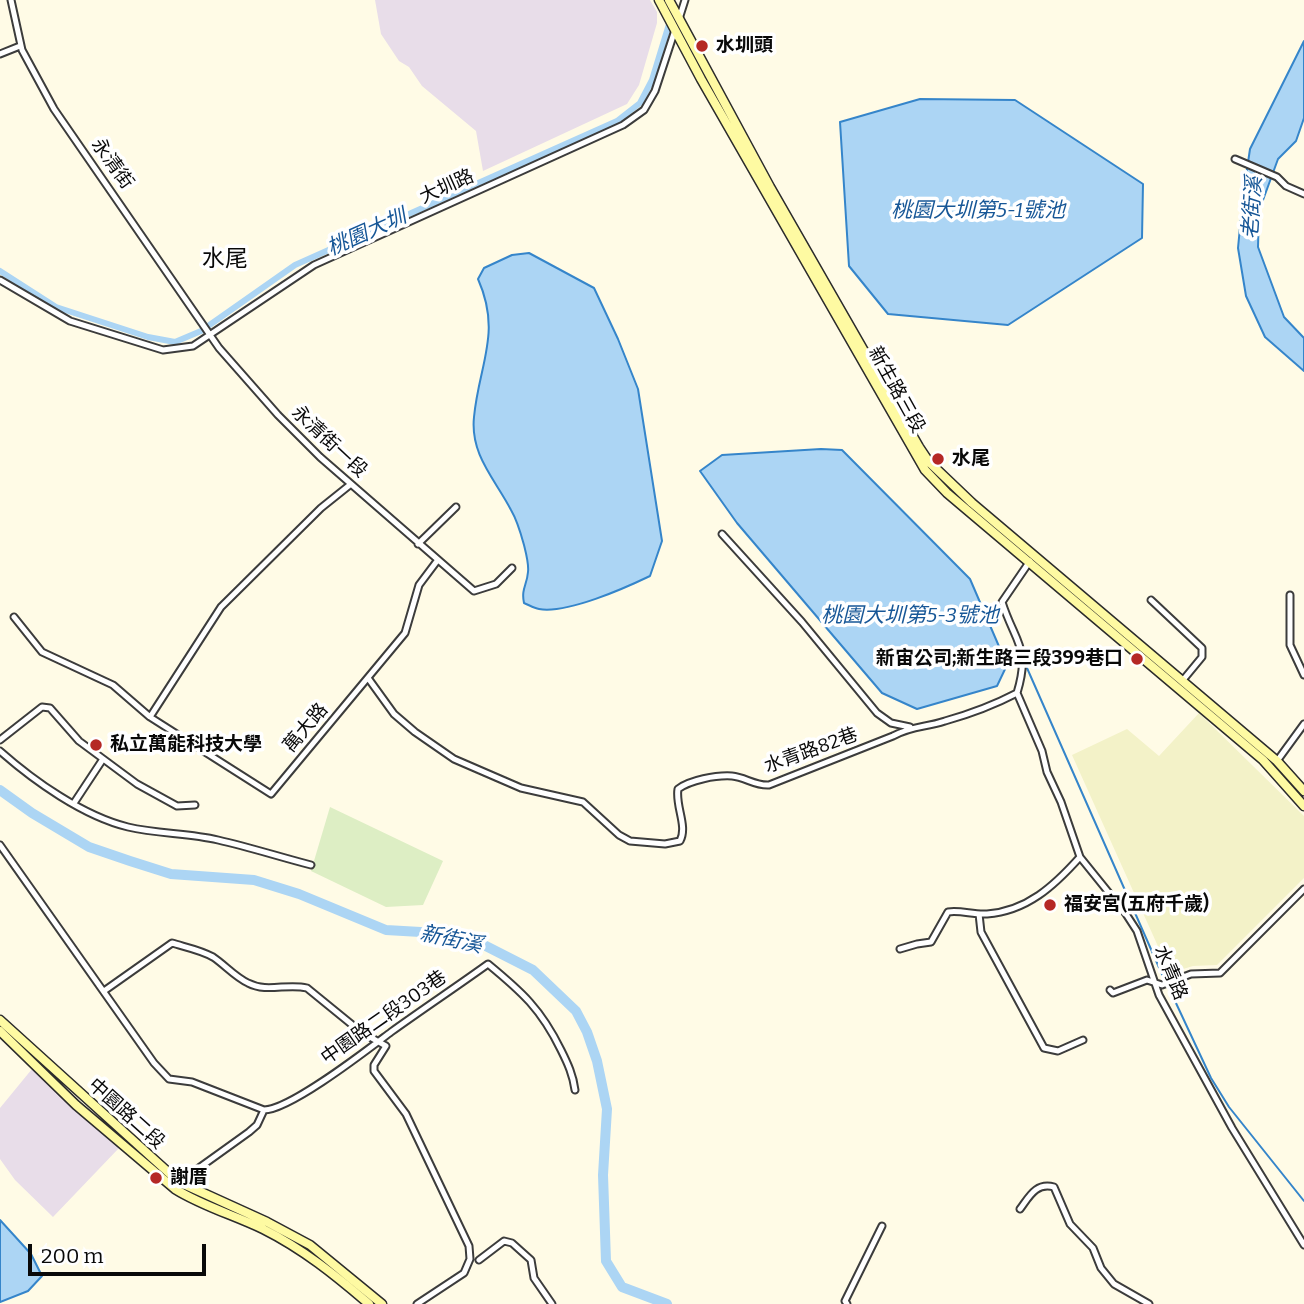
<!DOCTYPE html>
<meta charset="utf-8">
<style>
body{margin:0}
#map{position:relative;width:1304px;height:1304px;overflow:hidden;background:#fffbe6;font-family:Bitter,serif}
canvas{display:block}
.scale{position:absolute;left:28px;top:1244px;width:178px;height:32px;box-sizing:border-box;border:4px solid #090909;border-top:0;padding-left:9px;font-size:21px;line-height:24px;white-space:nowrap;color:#090909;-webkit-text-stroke:5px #fff;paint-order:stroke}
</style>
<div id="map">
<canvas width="1304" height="1304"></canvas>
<div class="scale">200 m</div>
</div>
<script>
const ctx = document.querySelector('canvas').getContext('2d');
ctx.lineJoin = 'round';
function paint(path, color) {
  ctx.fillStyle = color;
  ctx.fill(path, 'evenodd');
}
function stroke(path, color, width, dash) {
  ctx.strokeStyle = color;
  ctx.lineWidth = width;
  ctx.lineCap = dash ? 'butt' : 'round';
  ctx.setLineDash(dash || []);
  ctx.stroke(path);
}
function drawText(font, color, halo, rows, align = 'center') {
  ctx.font = font + ' Bitter,"Noto Sans TC",serif';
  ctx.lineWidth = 7;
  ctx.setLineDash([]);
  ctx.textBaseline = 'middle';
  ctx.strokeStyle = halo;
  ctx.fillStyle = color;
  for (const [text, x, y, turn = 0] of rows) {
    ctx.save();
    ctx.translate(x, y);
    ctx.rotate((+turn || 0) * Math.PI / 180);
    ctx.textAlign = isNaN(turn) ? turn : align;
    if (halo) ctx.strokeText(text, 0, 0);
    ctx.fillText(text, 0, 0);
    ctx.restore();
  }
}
paint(new Path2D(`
 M375 0H650L657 12V23L639 85 627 104 483 171 476 131 422 86 409 67 399 61 381 34Z
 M32 1069 119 1148 53 1217 15 1180 0 1159V1108Z`), '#e8dde9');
paint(new Path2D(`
 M1199 713 1304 816V878L1217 965 1193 966 1170 973 1072 755 1127 729 1159 756Z`), '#f3f2c8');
paint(new Path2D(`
 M330 807 443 861 423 905 386 907 311 871Z`), '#ddeec4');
const water = new Path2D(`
 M1304 41V118L1296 141 1278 159 1259 211 1258 247 1284 317 1304 338V371L1265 337 1246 296 1238 248 1243 196 1250 149Z
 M920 99 1015 100 1143 184 1142 238 1008 325 888 314 849 266 840 122Z
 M529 253 594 288 618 339 638 389 662 541 650 576C625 588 567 614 539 609 534 608 529 605 524 603 521 589 527 585 528 572 529 564 526 553 524 545 521 534 517 520 511 510 495 479 470 455 474 417 479 364 502 333 478 279L484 268 512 255Z
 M821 449 842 450 970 579 1007 665 997 686 917 709 882 693 737 523 700 471 722 455Z
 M0 1220 31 1254 42 1276 28 1291 0 1302Z`);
paint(water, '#acd5f4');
stroke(water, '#3585ca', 2);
stroke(new Path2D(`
 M1027 668 1165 981
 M1168 986 1211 1078 1229 1107 1304 1201`), '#3585ca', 2);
stroke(new Path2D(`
 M0 271 56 307 148 337 175 342 201 331 295 265 617 121 640 103 652 80 670 21`), '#acd5f4', 6);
stroke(new Path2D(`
 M0 790 32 813 89 847 130 861 171 874 254 880 299 894 386 930 438 933 480 943 533 970 576 1011 587 1032 597 1061 607 1109 603 1175 606 1261 622 1287 667 1304`), '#acd5f4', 10);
const street = new Path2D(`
 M11 0 22 50 54 109 219 348 278 415 320 457 474 591 496 584 512 568
 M679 19 685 0
 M0 54 20 46
 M1235 159 1277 177 1286 186 1304 194
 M0 280 70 321 163 350 193 346 314 265 623 125 644 110 655 91 675 30
 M722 534 802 622 877 713 891 723 910 727
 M418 544 456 507
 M1030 561 1002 602C1015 643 1031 647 1017 693L1042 751 1047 772 1061 802 1080 857 1126 914 1137 931 1159 995 1232 1128 1304 1245
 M1290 595V645L1304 675
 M1151 600 1202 648V657L1183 680
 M14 617 42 652 113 685 150 717 271 794 405 633 419 585 437 561
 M368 678 394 714 415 732 454 759 521 788 583 802 619 835 630 841 665 844 680 841C688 826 675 806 678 789 690 780 716 775 732 776 745 777 755 786 769 785L893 736C914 725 924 728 945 721 970 714 994 705 1017 693
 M150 717 221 607 321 508 351 484
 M0 740 42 707 50 708 79 741 137 784 177 806 195 805
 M0 751C34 781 83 816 128 827 158 834 189 833 218 840 249 847 280 857 311 865
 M1277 761 1304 724
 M74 803 103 759
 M0 845 154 1063 169 1079 192 1082 264 1110C290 1110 367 1050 391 1032 423 1009 456 987 488 964 522 992 541 1009 561 1050 568 1064 573 1075 575 1090
 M979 914 981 932 1044 1048 1058 1051 1083 1040
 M900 949 917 944 931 942 948 912C961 910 973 915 987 914 1027 911 1054 886 1080 857
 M1110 990 1113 993 1147 980 1162 985 1191 974 1220 973 1304 889
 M104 991 172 943C185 947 201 950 213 957 225 965 235 977 248 983 267 993 287 983 307 988L361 1032 386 1046 374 1065V1071L406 1114 469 1246 470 1259 464 1273 417 1304
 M178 1183 249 1132 257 1125 264 1110
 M1020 1209C1029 1197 1036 1182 1054 1187L1070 1224 1093 1248 1101 1268 1114 1284 1149 1304
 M479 1260 504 1241 512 1243 531 1260 534 1278 552 1304
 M847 1304 845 1301 882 1226`);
const secondary = new Path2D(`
 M659 0 701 79 925 470 947 493 1263 760 1304 806
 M669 0 770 187 919 447 929 462 972 503 1277 761 1304 791
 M0 1020 179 1182 267 1222 310 1245 382 1304
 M0 1031 76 1105 175 1189C202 1206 234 1215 263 1229 303 1249 335 1275 369 1304`);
stroke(street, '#3c3c3c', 9);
stroke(secondary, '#2b2b2b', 11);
stroke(street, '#fff', 5);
stroke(secondary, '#fefaa2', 8);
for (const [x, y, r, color] of [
 [702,46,7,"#b52825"],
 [938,459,7,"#b52825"],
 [1137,659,7,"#b52825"],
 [96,745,7,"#b52825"],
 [1050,905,7,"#b52825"],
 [156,1178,7,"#b52825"]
]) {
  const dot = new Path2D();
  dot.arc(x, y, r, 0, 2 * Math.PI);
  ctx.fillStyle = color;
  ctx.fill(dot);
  stroke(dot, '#fff', 2.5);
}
drawText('bold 19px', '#090909', '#fff', [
 ["水圳頭",716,46],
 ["水尾",952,459],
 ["新宙公司;新生路三段399巷口",1123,659,"right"],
 ["私立萬能科技大學",110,745],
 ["福安宮(五府千歲)",1064,905],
 ["謝厝",170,1178]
], 'left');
drawText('19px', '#090909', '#fff', [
 ["永清街",112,164,54],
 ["大圳路",447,187,-24],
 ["新生路三段",896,390,61],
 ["永清街一段",329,442,43],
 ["萬大路",306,728,-50],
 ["水青路82巷",811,751,-20],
 ["水青路",1170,973,67],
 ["中園路二段303巷",384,1018,-35],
 ["中園路二段",126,1114,42]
]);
drawText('italic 21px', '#175797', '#fff', [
 ["老街溪",1253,208,-86],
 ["桃園大圳第5-1號池",978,211],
 ["桃園大圳",367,233,-24],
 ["桃園大圳第5-3號池",910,616],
 ["新街溪",451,940,12]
]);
drawText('23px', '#090909', '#fff', [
 ["水尾",225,260]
]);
</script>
